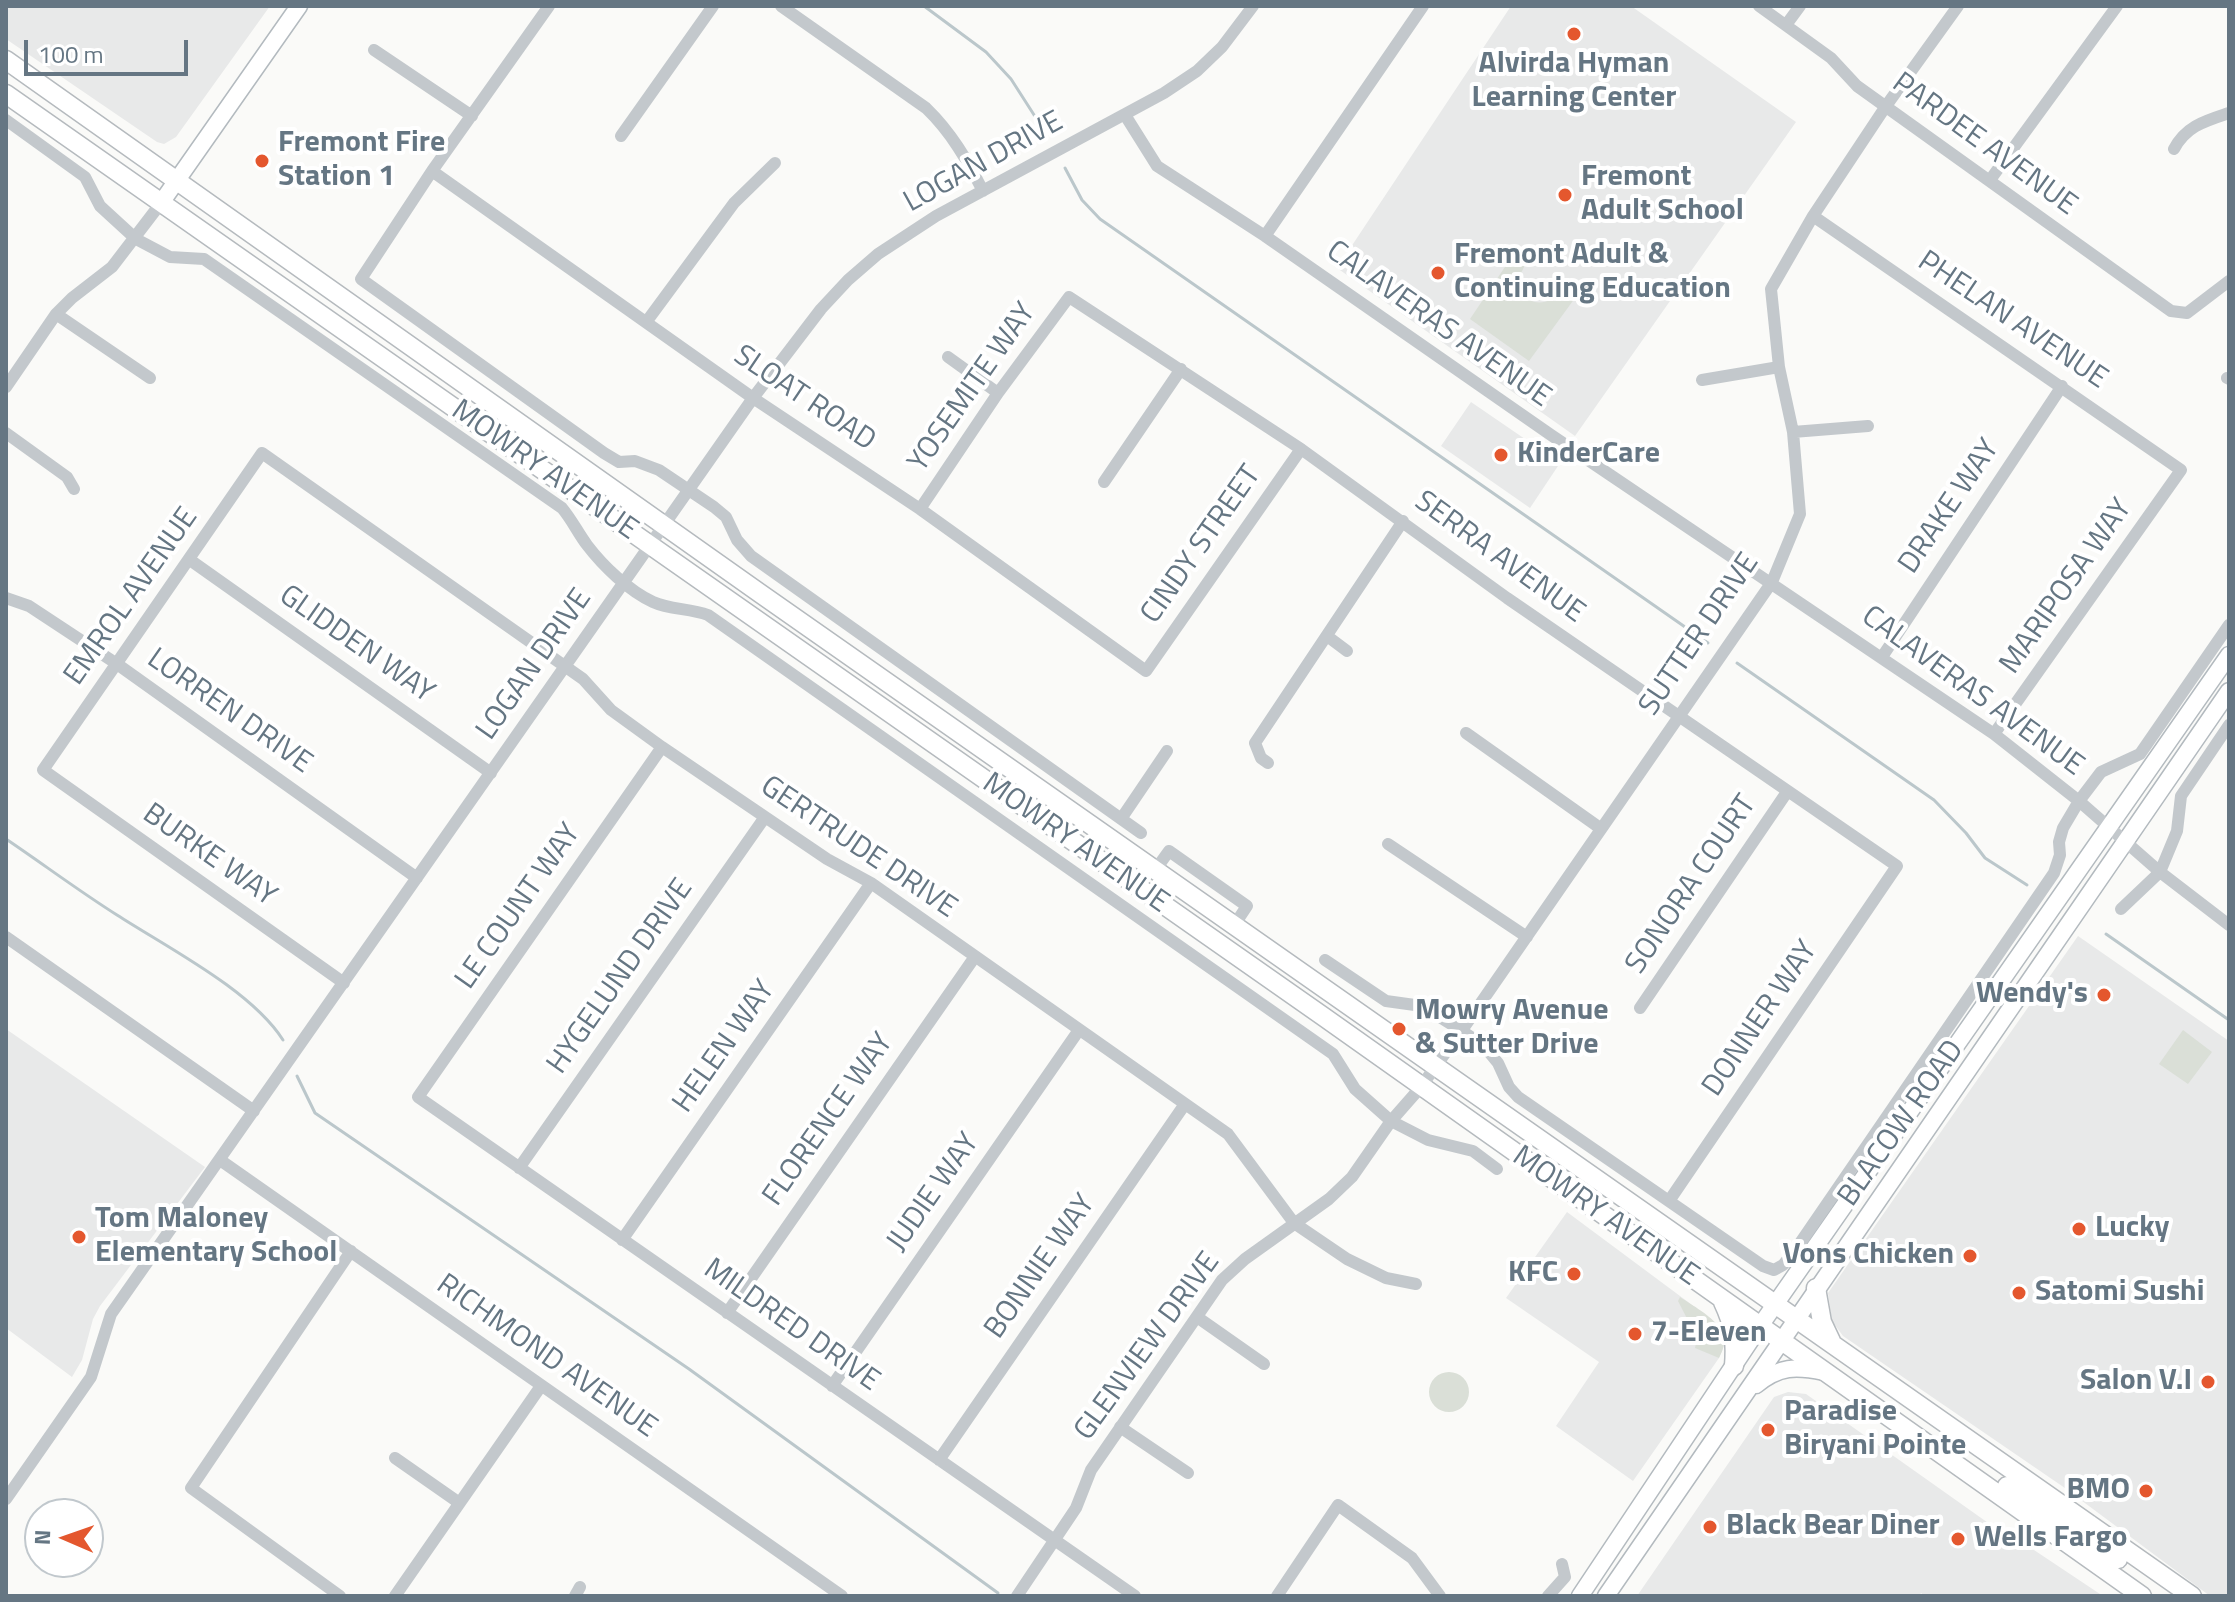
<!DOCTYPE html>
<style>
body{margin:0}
#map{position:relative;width:2235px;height:1602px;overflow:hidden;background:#fafaf8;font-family:"Titillium Web",sans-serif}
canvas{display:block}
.frame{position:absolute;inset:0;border:8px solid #657683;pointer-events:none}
.north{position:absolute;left:24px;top:1498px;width:80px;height:80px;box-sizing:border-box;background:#fff;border:2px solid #c1c8cd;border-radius:50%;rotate:272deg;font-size:22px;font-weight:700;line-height:32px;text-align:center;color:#657683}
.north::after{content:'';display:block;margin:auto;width:28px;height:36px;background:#e4572e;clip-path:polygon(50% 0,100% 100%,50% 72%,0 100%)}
.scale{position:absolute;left:24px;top:40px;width:164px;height:36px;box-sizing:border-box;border:4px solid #657683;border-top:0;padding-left:10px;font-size:24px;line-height:28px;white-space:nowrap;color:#657683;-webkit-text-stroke:6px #fff;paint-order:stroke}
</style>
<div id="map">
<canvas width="2235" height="1602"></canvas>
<div class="frame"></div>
<div class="north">N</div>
<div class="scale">100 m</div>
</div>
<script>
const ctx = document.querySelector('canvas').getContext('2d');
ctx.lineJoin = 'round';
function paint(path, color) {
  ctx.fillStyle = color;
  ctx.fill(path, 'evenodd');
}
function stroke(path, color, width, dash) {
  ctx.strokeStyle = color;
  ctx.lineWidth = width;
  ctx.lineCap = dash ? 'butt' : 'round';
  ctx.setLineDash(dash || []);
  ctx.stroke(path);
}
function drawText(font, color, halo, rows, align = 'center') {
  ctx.font = font + ' "Titillium Web",sans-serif';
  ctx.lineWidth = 8;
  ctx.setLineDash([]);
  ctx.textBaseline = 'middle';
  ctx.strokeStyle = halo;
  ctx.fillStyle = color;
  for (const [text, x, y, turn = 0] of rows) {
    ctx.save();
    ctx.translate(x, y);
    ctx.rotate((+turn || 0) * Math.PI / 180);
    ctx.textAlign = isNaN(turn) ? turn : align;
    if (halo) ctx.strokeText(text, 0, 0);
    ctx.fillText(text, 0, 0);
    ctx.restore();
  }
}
paint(new Path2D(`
 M6 6H270L176 137 164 144 157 142 6 39Z
 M1511 6H1631L1796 122 1575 436 1337 268Z
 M1471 402 1560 463 1530 508 1441 446Z
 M2078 936 2229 1041V1596H2210L2062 1486 1843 1336 1832 1321 1828 1293Z
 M6 1029 205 1167 100 1306 93 1319 82 1360 72 1377 6 1328Z
 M1567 1212 1715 1322 1723 1331 1725 1343 1719 1358 1633 1481 1556 1426 1599 1362 1506 1298Z
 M1788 1392 1806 1394 2008 1537 2016 1538 2103 1596H1925L1921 1593 1919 1596H1637L1774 1397Z`), '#e8e9e9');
paint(new Path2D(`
 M1513 255 1526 264C1505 294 1541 319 1562 289L1575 298 1529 361 1470 319Z
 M2183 1030 2212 1052 2188 1084 2159 1064Z
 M1680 1297C1702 1312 1737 1328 1719 1358L1695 1348 1697 1338 1678 1301Z
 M1429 1392a20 20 0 1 1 40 0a20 20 0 1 1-40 0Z`), '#dadfd7');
stroke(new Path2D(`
 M924 6 986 52 1011 79 1045 132
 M1065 168 1082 200 1100 219 1708 643
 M1737 663 1934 800 1966 833 1985 858 2027 885
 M6 839C43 864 79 891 117 915 168 948 251 990 283 1040
 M2106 934 2229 1020
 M297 1076 315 1113 689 1369 998 1593`), '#bbc7cb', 3);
const secondary = new Path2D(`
 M161 203 299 6
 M1756 1385C1779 1366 1796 1366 1824 1372
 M1580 1596 1760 1326 2229 655
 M1606 1596 2229 691`);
const primary = new Path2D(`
 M6 60 761 594 2192 1596
 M6 94 1324 1017 2142 1596
 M1816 1288 1822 1322 1831 1341
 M1723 1302C1734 1325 1736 1341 1734 1366
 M2007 1486 2067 1527 2080 1529 2089 1524
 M2066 1535 2092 1542 2118 1559`);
stroke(secondary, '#b3babf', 19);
stroke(primary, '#b5babe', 21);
stroke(new Path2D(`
 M549 6 432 171 361 279 604 453 619 462 635 461 659 470 714 507 726 517 737 540 751 556 1141 833
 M781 6 926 108C951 132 967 160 983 191
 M1759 6 1831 58 1857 86 2171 311 2187 313 2229 281
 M1786 25 1800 6
 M374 50 472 116
 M1125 115 1157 166 1265 236 1551 435 1994 734 2079 801 2160 872 2229 925
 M6 120 85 177 100 206 136 239 170 257 204 259 562 508C572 520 578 533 587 545 603 566 629 591 653 602 670 610 690 608 708 615L1333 1054 1355 1089 1391 1121 1428 1140 1473 1151 1497 1169
 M621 136 713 6
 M2174 149C2186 126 2205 121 2229 113
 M432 171 753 398 920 509 1146 671 1301 449
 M1990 180 2117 6
 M1813 216 2181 470 1994 734
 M1265 236 1423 6
 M56 314 150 378
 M647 321 734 203 775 163
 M948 357 998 393
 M2227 378 2229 379
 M1702 380 1779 367
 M6 387 56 314 72 298 112 267 161 203
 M1793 432 1868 426
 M6 433 67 477 74 489
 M1104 482 1181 369
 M920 509 998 393 1069 297 1301 449 1507 598 1897 866 1669 1201
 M190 560 491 773
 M6 598 29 606 117 664 417 878
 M1327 636 1347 651
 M1882 657 2062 386
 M1466 733 1600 828
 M662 747 418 1097 1135 1596
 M1268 763 1261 758 1255 743 1403 521
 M1121 819 1167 751
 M1388 844 1527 937
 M1156 869 1169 851 1247 906 1235 924
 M2121 909 2160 872 2177 831 2181 796 2229 725
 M6 937 254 1111
 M1325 960 1386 1001 1422 1006 1462 1031 1484 1046 1498 1063 1509 1087 1518 1097 1763 1266 1774 1270 1783 1265 1796 1249 2054 873 2060 855 2059 842 2063 828 2079 801 2101 772 2140 754 2229 625
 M344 983 43 770 262 453 583 679 611 710 662 747 827 859 871 883 1228 1134 1294 1223 1347 1259 1386 1278 1416 1284
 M1640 1008 1787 792
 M220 1160 842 1596
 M519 1168 765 817
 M622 1240 871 883
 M727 1313 974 958
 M1197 1317 1264 1364
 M832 1386 1079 1030
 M1120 1427 1188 1473
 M395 1458 458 1502
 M939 1460 1185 1104
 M6 1499 91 1377 111 1314 753 398 821 309 848 280 878 254 936 216 1164 93 1197 71 1222 47 1253 6
 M340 1596 191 1488 351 1251
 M395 1596 541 1386
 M575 1596 580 1587
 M1017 1596 1076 1508 1091 1470 1222 1280 1245 1259 1329 1199 1352 1177 1391 1121 1420 1088 1467 1023 1772 582 1800 514 1793 432 1779 367 1771 289 1813 216 1886 106 1958 6
 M1277 1596 1338 1505 1412 1558 1440 1596
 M1548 1596 1565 1577 1562 1564`), '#c3c8cc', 12);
stroke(secondary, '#fff', 16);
stroke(primary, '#fff', 18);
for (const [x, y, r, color] of [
 [1574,34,8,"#e4572e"],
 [262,161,8,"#e4572e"],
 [1565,195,8,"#e4572e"],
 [1438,273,8,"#e4572e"],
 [1501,455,8,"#e4572e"],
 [2104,995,8,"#e4572e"],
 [1399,1029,8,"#e4572e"],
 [2079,1229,8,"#e4572e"],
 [79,1237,8,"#e4572e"],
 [1970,1256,8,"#e4572e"],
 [1574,1274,8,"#e4572e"],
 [2019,1293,8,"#e4572e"],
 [1635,1334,8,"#e4572e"],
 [2208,1382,8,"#e4572e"],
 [1768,1430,8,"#e4572e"],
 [2146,1491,8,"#e4572e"],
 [1710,1527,8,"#e4572e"],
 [1958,1539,8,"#e4572e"]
]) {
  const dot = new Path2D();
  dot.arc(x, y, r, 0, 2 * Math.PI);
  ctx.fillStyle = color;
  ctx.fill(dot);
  stroke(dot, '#fff', 3);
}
drawText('bold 30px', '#657683', '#fff', [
 ["Alvirda Hyman",1574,65,"center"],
 ["Learning Center",1574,99,"center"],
 ["Fremont Fire",278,144],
 ["Station 1",278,178],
 ["Fremont",1581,178],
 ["Adult School",1581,212],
 ["Fremont Adult &",1454,256],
 ["Continuing Education",1454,290],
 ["KinderCare",1517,455],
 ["Wendy's",2088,995,"right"],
 ["Mowry Avenue",1415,1012],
 ["& Sutter Drive",1415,1046],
 ["Tom Maloney",95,1220],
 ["Elementary School",95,1254],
 ["Lucky",2095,1229],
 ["Vons Chicken",1954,1256,"right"],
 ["KFC",1558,1274,"right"],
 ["Satomi Sushi",2035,1293],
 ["7-Eleven",1651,1334],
 ["Salon V.I",2192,1382,"right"],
 ["Paradise",1784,1413],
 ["Biryani Pointe",1784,1447],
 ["BMO",2130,1491,"right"],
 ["Black Bear Diner",1726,1527],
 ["Wells Fargo",1974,1539]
], 'left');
drawText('30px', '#657683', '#fff', [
 ["PARDEE AVENUE",1984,145,36],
 ["LOGAN DRIVE",984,163,-29],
 ["PHELAN AVENUE",2012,321,34],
 ["CALAVERAS AVENUE",1438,325,35],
 ["YOSEMITE WAY",973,388,-55],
 ["SLOAT ROAD",804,399,34],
 ["MOWRY AVENUE",544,471,35],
 ["DRAKE WAY",1950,507,-56],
 ["CINDY STREET",1202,545,-55],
 ["SERRA AVENUE",1499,558,36],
 ["MARIPOSA WAY",2067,587,-55],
 ["EMROL AVENUE",132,597,-55],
 ["SUTTER DRIVE",1700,635,-56],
 ["GLIDDEN WAY",356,645,35],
 ["LOGAN DRIVE",535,665,-55],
 ["CALAVERAS AVENUE",1972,692,36],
 ["LORREN DRIVE",229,712,35],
 ["MOWRY AVENUE",1075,844,35],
 ["GERTRUDE DRIVE",858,848,34],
 ["BURKE WAY",209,856,35],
 ["SONORA COURT",1692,885,-56],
 ["LE COUNT WAY",519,907,-55],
 ["HYGELUND DRIVE",621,977,-55],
 ["DONNER WAY",1761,1019,-56],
 ["HELEN WAY",725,1047,-55],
 ["FLORENCE WAY",829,1120,-55],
 ["BLACOW ROAD",1902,1124,-55],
 ["JUDIE WAY",934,1193,-55],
 ["MOWRY AVENUE",1605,1217,35],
 ["BONNIE WAY",1041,1267,-55],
 ["MILDRED DRIVE",791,1326,35],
 ["GLENVIEW DRIVE",1148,1347,-54],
 ["RICHMOND AVENUE",546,1357,35]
]);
</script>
